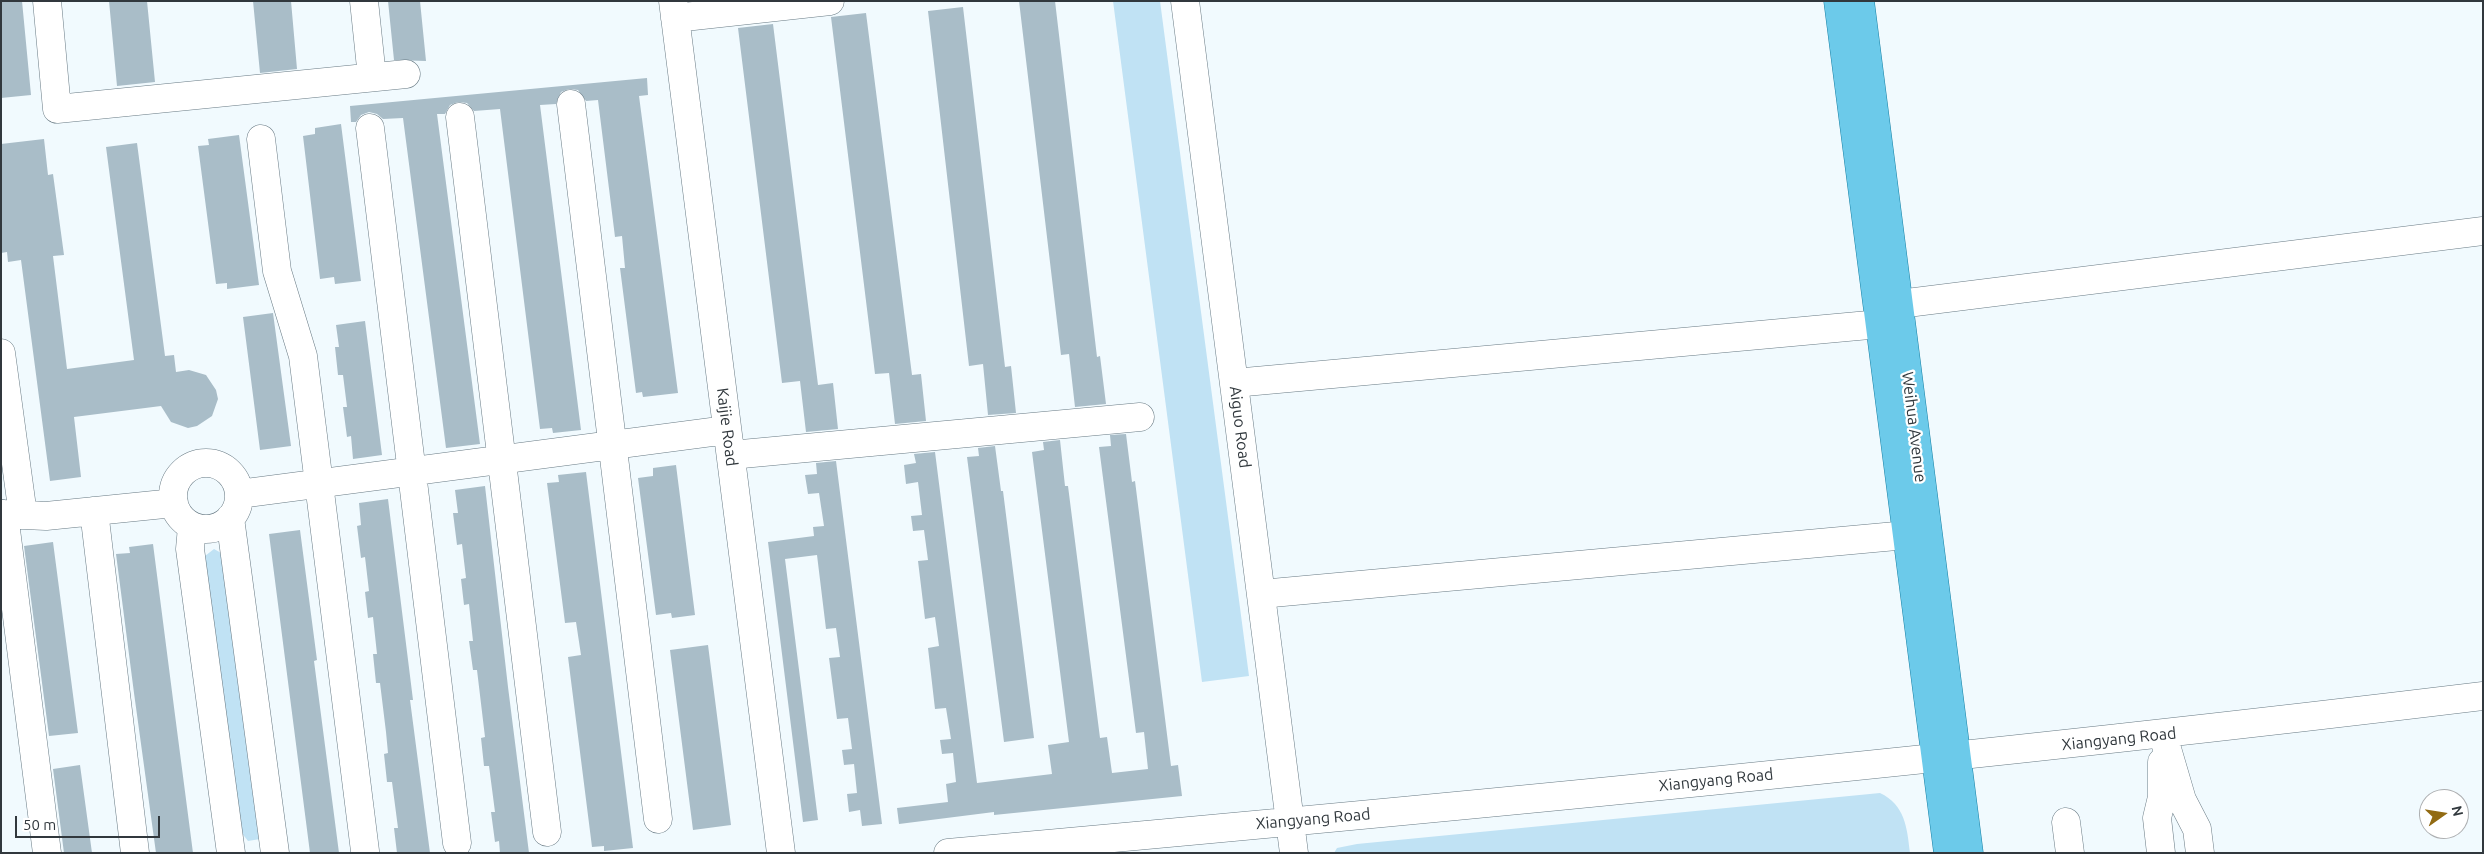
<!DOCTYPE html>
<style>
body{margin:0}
#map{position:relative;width:2484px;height:854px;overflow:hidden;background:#f1fafe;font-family:Ubuntu,sans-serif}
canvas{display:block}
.frame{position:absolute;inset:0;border:2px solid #31383d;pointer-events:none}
.north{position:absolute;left:2419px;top:789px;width:50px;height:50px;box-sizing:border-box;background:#fff;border:1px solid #adafb1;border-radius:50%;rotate:77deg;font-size:14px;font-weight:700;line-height:20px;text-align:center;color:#31383d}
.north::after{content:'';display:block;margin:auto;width:18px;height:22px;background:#926b13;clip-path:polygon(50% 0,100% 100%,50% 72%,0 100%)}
.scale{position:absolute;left:15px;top:816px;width:145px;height:22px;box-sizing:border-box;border:2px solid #31383d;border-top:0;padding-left:6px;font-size:15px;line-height:18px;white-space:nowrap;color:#31383d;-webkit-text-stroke:4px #fff;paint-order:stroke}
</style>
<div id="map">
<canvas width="2484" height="854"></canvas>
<div class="frame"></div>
<div class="north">N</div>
<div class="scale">50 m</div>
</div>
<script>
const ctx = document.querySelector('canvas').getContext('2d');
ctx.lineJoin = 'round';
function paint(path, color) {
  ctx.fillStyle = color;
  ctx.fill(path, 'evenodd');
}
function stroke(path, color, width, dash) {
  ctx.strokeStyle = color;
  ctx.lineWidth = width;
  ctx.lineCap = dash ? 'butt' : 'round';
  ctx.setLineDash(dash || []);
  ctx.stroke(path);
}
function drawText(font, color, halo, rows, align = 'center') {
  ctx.font = font + ' Ubuntu,sans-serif';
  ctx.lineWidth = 4.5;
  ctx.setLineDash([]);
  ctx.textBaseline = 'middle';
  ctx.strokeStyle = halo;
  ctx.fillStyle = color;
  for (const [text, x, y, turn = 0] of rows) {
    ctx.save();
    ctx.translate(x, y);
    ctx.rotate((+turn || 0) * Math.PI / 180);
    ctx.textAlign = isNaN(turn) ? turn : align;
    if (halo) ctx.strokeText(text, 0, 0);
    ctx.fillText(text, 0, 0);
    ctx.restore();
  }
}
paint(new Path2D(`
 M1113 1H1160L1249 676 1202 682Z
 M214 549 223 554 260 839 248 841 241 832 205 568V556Z
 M1880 793C1905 805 1907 827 1910 853H1334L1337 848 1357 844Z`), '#c0e2f4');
paint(new Path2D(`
 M1 1H22L31 95 1 98Z
 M109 1H147L155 82 117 86Z
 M253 1H291L297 69 260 73Z
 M388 1H420L426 61 394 60Z
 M1019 1H1055L1097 357 1100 356 1106 404 1075 407 1069 354 1061 355Z
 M963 7 1005 367 1011 366 1016 413 988 415 983 364 969 366 928 11Z
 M866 13 912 375 921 374 926 421 895 424 889 373 875 374 831 17Z
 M773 24 818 385 833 383 838 429 806 432 800 381 782 383 738 28Z
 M647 78 648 95 639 96 678 393 643 397 642 392 636 393 620 268H625L622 236 615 237 598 100 586 101 578 90 569 89 561 92 556 104 540 105 581 430 553 433 552 428 540 429 500 109 474 111 467 103 458 102 450 105 445 114H437L480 444 446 448 403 118 383 119 377 114 369 112 361 115 356 122H351L350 106Z
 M341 124 361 281 335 284 334 277 320 279 303 136 315 134V128Z
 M239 135 259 285 227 289V283L216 284 198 146 209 145 208 139Z
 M44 139 48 175 53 174 64 255 53 256 67 369 134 360 106 147 137 143 165 356 174 355 176 372 189 370 206 375 216 390 218 399 212 416 197 426 188 428 171 422 161 406 74 417 81 477 50 481 21 260 8 262 7 252 1 253V144Z
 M273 313 291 446 260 450 243 317Z
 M365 321 382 455 353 459 351 436 347 437 343 407H347L343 375H338L335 347H339L336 325Z
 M1126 434 1132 482 1135 481 1171 766 1178 765 1182 796 994 815V812L899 824 897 808 948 802 946 784 956 782 953 753 942 754 940 740 951 739 946 708 935 709 928 648 939 646 935 617 925 619 918 561 928 560 924 530 913 531 911 516 922 515 918 482 906 484 904 465 916 463 914 454 935 452 977 783 1052 774 1048 745 1069 742 1032 452 1044 450 1043 442 1060 440 1065 486H1068L1100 738 1107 737 1112 773 1148 769 1144 732 1136 733 1099 447 1111 446 1110 435Z
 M995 446 1001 491H1003L1034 738 1004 742 967 457 979 456 978 448Z
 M836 461 882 824 862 826 860 810 849 812 847 794 857 793 854 764 844 765 842 750 852 749 848 718 837 719 829 658 840 657 836 628 826 629 817 555 785 559 818 820 803 822 768 542 814 536 813 527 824 526 819 493 808 494 805 475 817 474 816 463Z
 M676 465 695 615 672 618 671 613 656 615 638 478 653 476V468Z
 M586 472 633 848 604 851V846L592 847 568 657 581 655 576 622 565 623 547 483 559 482 558 475Z
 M485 486 508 687 529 853H500L499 841 495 842 491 812H495L489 766H484L481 738 485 737 477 670H473L469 641H473L469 604 464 605 461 579 466 578 462 544 457 545 453 513H458L455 490Z
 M388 499 413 700H410L430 853H397L394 828H398L392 782H387L384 754 388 753 386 732 380 683H376L373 654H377L373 617 368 618 365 592 369 591 365 557 361 558 357 526 361 525 359 503Z
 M300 530 317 660 314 661 339 853H310L269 534Z
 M53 542 78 733 49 736 24 546Z
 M153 544 175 715 193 853H156L134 693 116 554 130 553 129 547Z
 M708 645 731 825 693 830 670 650Z
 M80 765 92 853H64L53 769Z`), '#a9bdc8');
const minor = new Path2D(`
 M47 1 57 109 406 74
 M364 1 372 77
 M673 1 781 853
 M1185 1 1294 853
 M675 18 830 1
 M571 104 658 819
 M460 117 547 832
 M370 128 457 843
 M261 139 277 271 303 356 365 851
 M1899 304 2483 231
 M1 353 23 515
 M1234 383 1880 324
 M731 455 1140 417
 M173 496a33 33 0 1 1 66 0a33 33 0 1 1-66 0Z
 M239 494 727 430
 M94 511 135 853
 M1 514 46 516 174 503
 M4 514 47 853
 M230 518 275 853
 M192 527 190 549 231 853
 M1261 594 1907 535
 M2163 735 2182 800 2197 829 2200 853
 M2066 822 2070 853
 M948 853C1460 807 1972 758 2483 696
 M2161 853 2157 818 2162 797V762`);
const major = new Path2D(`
 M1838 1 1948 853
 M1860 1 1969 853`);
stroke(minor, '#687a84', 29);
stroke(major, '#1880a4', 29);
stroke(minor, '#fff', 28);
stroke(major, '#6ccaea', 28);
drawText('16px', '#31383d', '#fff', [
 ["Kaijie Road",727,427,83],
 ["Aiguo Road",1240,427,83],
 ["Weihua Avenue",1914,427,83],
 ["Xiangyang Road",2119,739,-6],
 ["Xiangyang Road",1716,780,-6],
 ["Xiangyang Road",1313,819,-5]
]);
</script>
